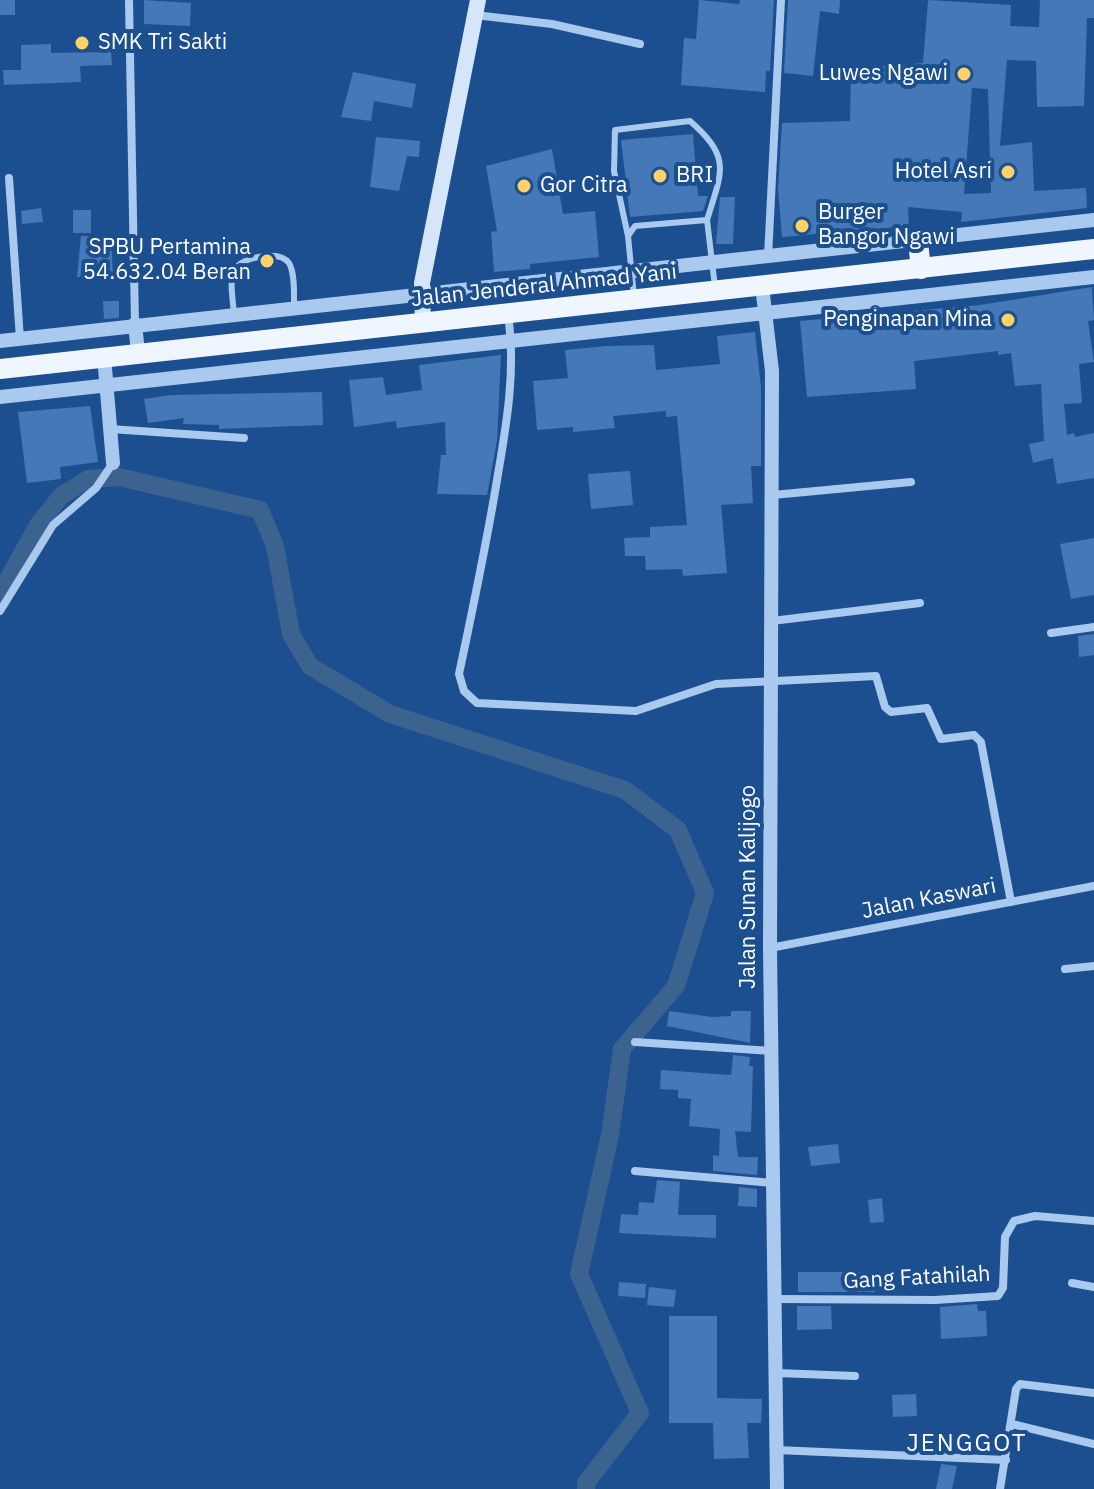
<!DOCTYPE html>
<style>
body{margin:0}
canvas{display:block;background:#1b4f8f}
</style>
<canvas width="1094" height="1489"></canvas>
<script>
const ctx = document.querySelector('canvas').getContext('2d');
ctx.lineJoin = 'round';
function stroke(path, color, width, dash) {
  ctx.strokeStyle = color;
  ctx.lineWidth = width;
  ctx.lineCap = dash ? 'butt' : 'round';
  ctx.setLineDash(dash || []);
  ctx.stroke(path);
}
function paint(path, color) {
  ctx.fillStyle = color;
  ctx.fill(path, 'evenodd');
}
function drawText(font, color, halo, rows, align = 'center') {
  ctx.font = font + ' "IBM Plex Sans",sans-serif';
  ctx.lineWidth = 8;
  ctx.setLineDash([]);
  ctx.textBaseline = 'middle';
  ctx.strokeStyle = halo;
  ctx.fillStyle = color;
  for (const [text, x, y, turn = 0] of rows) {
    ctx.save();
    ctx.translate(x, y);
    ctx.rotate((+turn || 0) * Math.PI / 180);
    ctx.textAlign = isNaN(turn) ? turn : align;
    if (halo) ctx.strokeText(text, 0, 0);
    ctx.fillText(text, 0, 0);
    ctx.restore();
  }
}
stroke(new Path2D(`
 M0 594 38 525 61 496 88 479 119 477 260 510 275 546 291 634 310 666 390 714 625 790 678 830 705 893 676 986 622 1049 610 1135 579 1274 640 1413 586 1483V1489`), '#3c6290', 18);
paint(new Path2D(`
 M0 0H15V15H0Z
 M144 0 191 3 190 26 144 24Z
 M699 0 739 4 740 0H774L770 71H766L765 92 681 85 684 38 696 39Z
 M788 0H840L839 14 820 11 813 76 784 73Z
 M928 0 1011 5 1010 26 1039 27 1040 0H1094V18H1087L1084 106 1037 107 1036 61 1007 60 1000 146 1032 142 1034 191 1086 188 1087 208 961 222 962 212 908 207 909 226 782 237 778 189 782 123 850 121 851 69 923 63ZM972 88 988 89 991 193 964 194Z
 M51 44V53L111 52 112 65 80 66 81 82 4 85 3 70H21V45Z
 M353 72 416 84 412 108 374 101 371 121 341 117Z
 M693 134 698 196H708L703 211 630 217 621 140Z
 M376 137 420 141 419 157 407 156 399 191 370 187Z
 M552 149 563 214 595 211 599 257 530 264V269L494 272 491 232 497 231 486 166Z
 M720 197H735L733 244H716Z
 M41 208 43 222 22 224 21 211Z
 M73 210H91V233H73Z
 M81 236 111 237 113 276 77 277Z
 M1092 287 1094 320 1088 321 1094 362 1079 364 1082 403 1064 404 1067 435 1074 433 1075 437 1094 433V478L1057 484 1053 458 1033 463 1029 444 1044 441 1041 384 1015 386 1011 353 998 355V351L914 361 916 389 807 397 800 321 980 305Z
 M103 301H119V318L104 319Z
 M755 332 761 388V466H751L753 503 721 505 727 573 683 576 682 569 646 570 645 556H625L624 538 650 537V527L687 525 677 416 666 417V411L613 416 615 428 573 432V427L537 430 533 381 568 378 565 350 606 346 654 345 656 370 720 364 717 336Z
 M501 355 497 440 487 495 437 494 441 455H446L445 422 397 428 396 421 354 427 349 380 383 377 386 395 422 390 419 365Z
 M322 392 323 425 219 429V425L183 424 184 418 148 423 144 399 171 395Z
 M90 406 98 462 60 467 61 479 27 483 18 412Z
 M630 471 633 505 591 509 588 474Z
 M1094 538V595L1071 599 1060 544Z
 M1094 634V655L1079 657 1078 636Z
 M669 1011 712 1017 731 1016V1011H751L750 1043 667 1026Z
 M733 1055 750 1057 749 1066H753L751 1132 735 1131 738 1157H758L757 1175 713 1171V1155L719 1156 720 1129 689 1126 691 1099 678 1098V1090L660 1089 661 1070 731 1075Z
 M838 1144 840 1163 811 1166 808 1147Z
 M657 1180 680 1182 678 1215H716V1238L619 1233 621 1214 638 1215 639 1202 654 1203Z
 M739 1187 757 1189V1207L738 1206Z
 M882 1198 884 1222 870 1223 868 1200Z
 M798 1272H864V1278L875 1279V1292H798Z
 M619 1282 646 1284 645 1298 618 1296Z
 M649 1287 676 1290 674 1307 647 1305Z
 M977 1304 978 1311H986L987 1336 941 1339 940 1307Z
 M797 1306H831L832 1329 797 1330Z
 M669 1316H717V1398L762 1399 761 1423H747L749 1458 714 1459 713 1423H669Z
 M916 1394 917 1416 893 1417 892 1395Z
 M941 1464 957 1466 952 1489H936Z`), '#4478b7');
stroke(new Path2D(`
 M628 236 614 171 615 130 690 121C732 158 722 171 707 220
 M634 297 628 236 635 226 707 220 715 287
 M234 314C231 280 224 260 266 256 274 255 283 255 289 263 295 273 294 294 294 306`), '#a9c9ee', 6);
stroke(new Path2D(`
 M129 0 135 324
 M475 15 552 24 640 44
 M9 178 20 339
 M768 257 781 0
 M508 315C516 368 507 422 498 474 487 542 473 608 459 674L464 691 477 703 636 711 716 684 876 676 885 707 891 712 927 708 941 739 974 735 981 742 1011 902
 M110 429 244 438
 M773 495 911 482
 M0 611 53 525 96 488 113 463
 M772 621 920 603
 M1051 633 1094 627
 M770 948 1094 886
 M1065 969 1094 966
 M635 1042 772 1051
 M635 1171 773 1183
 M1072 1283 1094 1287
 M776 1299 935 1300 998 1296 1003 1288 1005 1237 1014 1221 1035 1216 1094 1221
 M777 1373 855 1376
 M1012 1424 1094 1444
 M777 1450 1006 1460
 M1000 1489 1016 1389 1020 1384 1094 1393`), '#a9c9ee', 8);
stroke(new Path2D(`
 M762 286 772 371 770 948 777 1489
 M135 324 138 352
 M0 341 1094 220
 M104 356 113 463
 M0 397 1094 277`), '#a9c9ee', 14);
stroke(new Path2D(`
 M423 324 422 283 478 0`), '#d6e6fa', 16);
stroke(new Path2D(`
 M918 242 921 269
 M0 369 1094 249`), '#f0f6ff', 20);
for (const [x, y, r, color] of [
 [82,43,8,"#ffd166"],
 [964,74,8,"#ffd166"],
 [1008,172,8,"#ffd166"],
 [660,176,8,"#ffd166"],
 [524,186,8,"#ffd166"],
 [802,226,8,"#ffd166"],
 [267,261,8,"#ffd166"],
 [1008,320,8,"#ffd166"]
]) {
  const dot = new Path2D();
  dot.arc(x, y, r, 0, 2 * Math.PI);
  ctx.fillStyle = color;
  ctx.fill(dot);
  stroke(dot, '#1b4f8f', 3);
}
drawText('22px', '#fff', '#1b4f8f', [
 ["SMK Tri Sakti",98,43],
 ["Luwes Ngawi",948,74,"right"],
 ["Hotel Asri",992,172,"right"],
 ["BRI",676,176],
 ["Gor Citra",540,186],
 ["Burger",818,213],
 ["Bangor Ngawi",818,238],
 ["SPBU Pertamina",251,248,"right"],
 ["54.632.04 Beran",251,273,"right"],
 ["Penginapan Mina",992,320,"right"]
], 'left');
drawText('22px', '#fff', '#1b4f8f', [
 ["Jalan Jenderal Ahmad Yani",544,286,-6],
 ["Jalan Sunan Kalijogo",749,887,-90],
 ["Jalan Kaswari",929,899,-11],
 ["Gang Fatahilah",917,1278,-3]
]);
ctx.letterSpacing = '2px';
drawText('24px', '#fff', '#1b4f8f', [
 ["JENGGOT",967,1444]
]);
ctx.letterSpacing = '0px';
</script>
